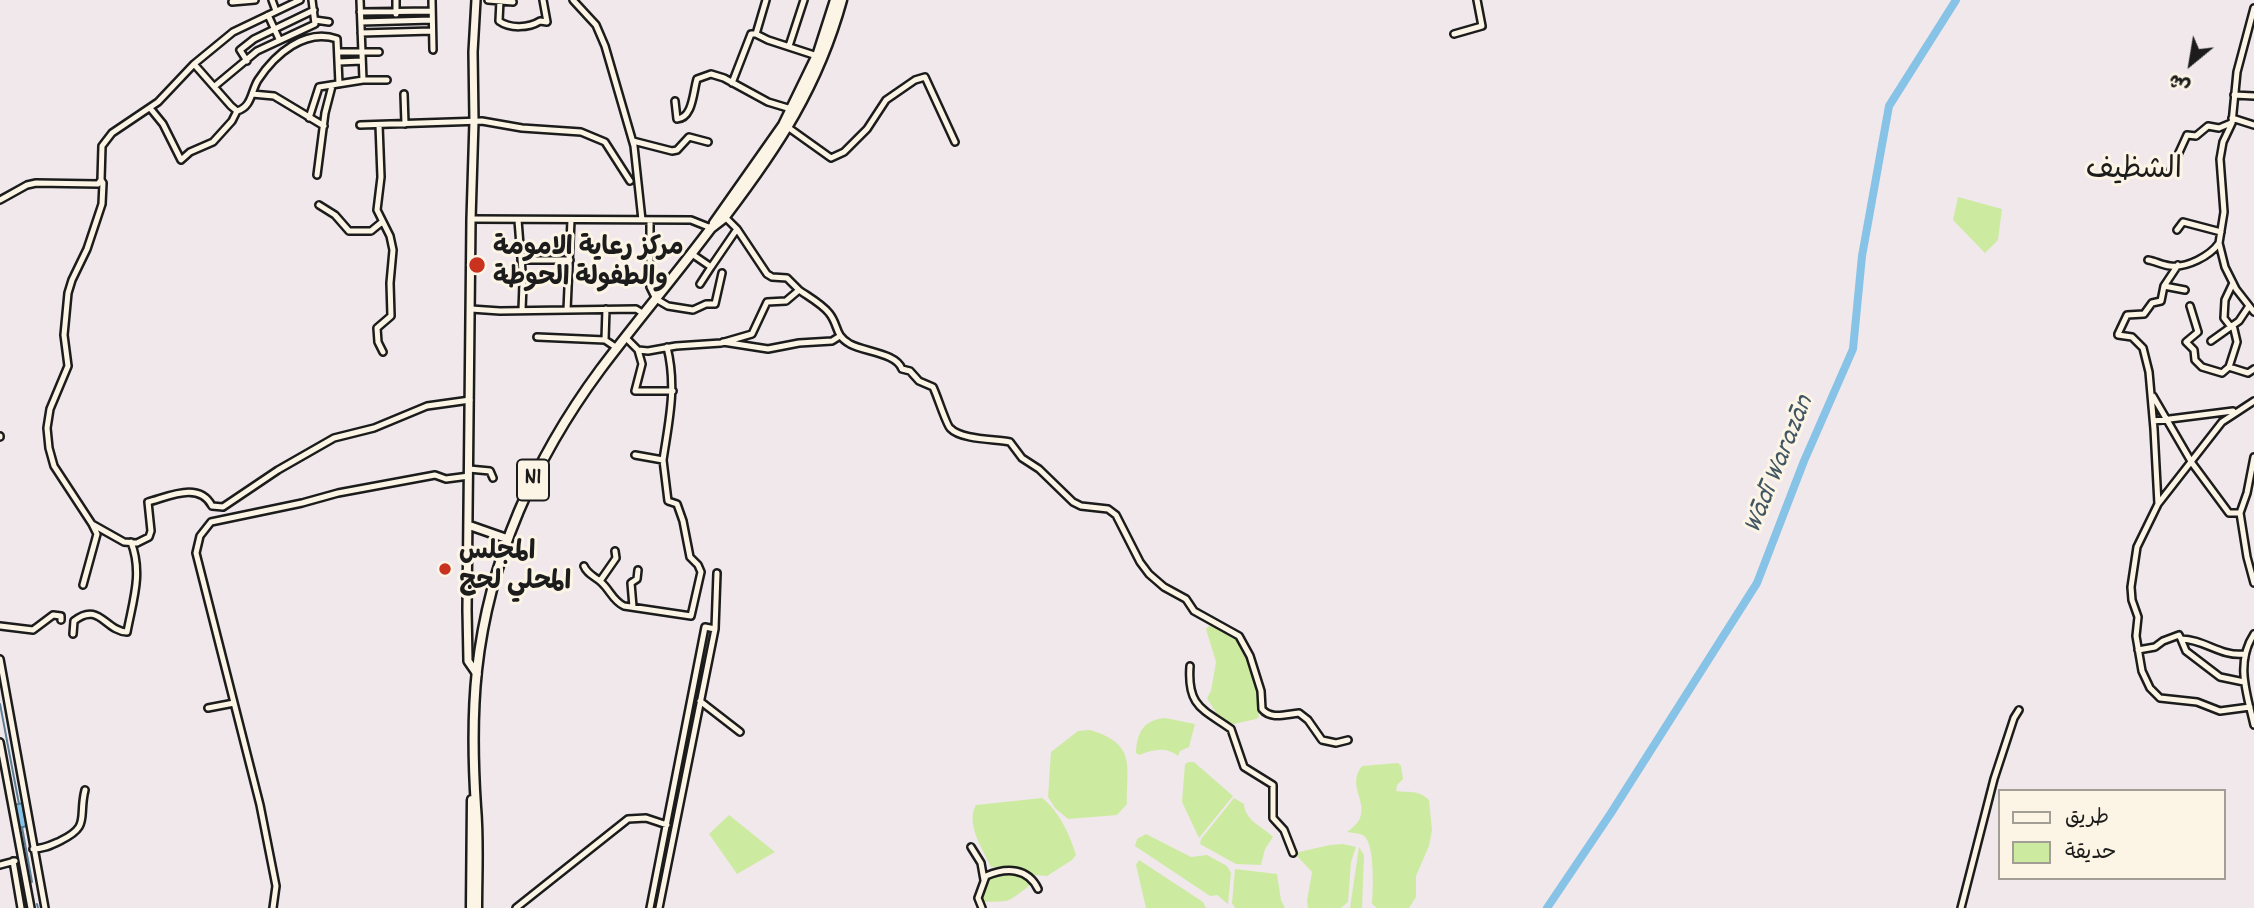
<!DOCTYPE html>
<meta charset="utf-8">
<style>
body{margin:0}
#map{position:relative;width:2254px;height:908px;overflow:hidden;background:#f1e8ec;font-family:Dekko,"Playpen Sans Arabic",sans-serif}
canvas{display:block}
.legend{position:absolute;left:1998px;top:789px;width:228px;height:91px;box-sizing:border-box;background:#fcf5e5;border:2px solid #a29e95;margin:0;padding:9px 12px;list-style:none;font-size:21px;color:#1c1c1c}
.legend li{display:flex;align-items:center;gap:14px;height:35px}
.legend b{width:35px;border:2px solid #a29e95}
.north{position:absolute;left:2156px;top:28px;width:70px;height:70px;-webkit-text-stroke:5px #fcf5e5;paint-order:stroke;rotate:210deg;font-size:19px;font-weight:700;line-height:28px;text-align:center;color:#1c1c1c}
.north::after{content:'';display:block;margin:auto;width:24px;height:32px;background:#1c1c1c;clip-path:polygon(50% 0,100% 100%,50% 72%,0 100%)}
</style>
<div id="map">
<canvas width="2254" height="908"></canvas>
<ul class="legend">
<li><b style="height:9px;background:#fcf5e5"></b>طريق</li>
<li><b style="height:19px;background:#cdeaa1"></b>حديقة</li>
</ul>
<div class="north">ش</div>
</div>
<script>
const ctx = document.querySelector('canvas').getContext('2d');
ctx.lineJoin = 'round';
function paint(path, color) {
  ctx.fillStyle = color;
  ctx.fill(path, 'evenodd');
}
function stroke(path, color, width, dash) {
  ctx.strokeStyle = color;
  ctx.lineWidth = width;
  ctx.lineCap = dash ? 'butt' : 'round';
  ctx.setLineDash(dash || []);
  ctx.stroke(path);
}
function drawText(font, color, halo, rows, align = 'center') {
  ctx.font = font + ' Dekko,"Playpen Sans Arabic",sans-serif';
  ctx.lineWidth = 6;
  ctx.setLineDash([]);
  ctx.textBaseline = 'middle';
  ctx.strokeStyle = halo;
  ctx.fillStyle = color;
  for (const [text, x, y, turn = 0] of rows) {
    ctx.save();
    ctx.translate(x, y);
    ctx.rotate((+turn || 0) * Math.PI / 180);
    ctx.textAlign = isNaN(turn) ? turn : align;
    if (halo) ctx.strokeText(text, 0, 0);
    ctx.fillText(text, 0, 0);
    ctx.restore();
  }
}
paint(new Path2D(`
 M1958 197 2002 209 1998 240 1985 253 1953 220Z
 M1210 625C1250 634 1258 682 1259 717L1256 719 1229 725 1218 716 1207 698 1211 691 1216 662 1206 629Z
 M1165 718 1195 724 1189 747 1180 751 1178 756C1165 746 1153 750 1139 755L1136 753C1137 733 1143 720 1165 718Z
 M1090 730C1136 744 1127 764 1127 804L1117 815 1068 819 1055 808 1048 797 1051 752 1078 731Z
 M1189 762H1194L1233 796 1199 838 1182 802 1185 764Z
 M1398 763 1401 766 1403 779 1397 785 1396 791C1410 793 1417 789 1429 800L1432 830 1429 846 1416 876V897L1409 908H1377L1372 904C1373 891 1375 844 1364 836 1360 833 1353 833 1347 832 1351 829 1357 824 1359 820 1369 802 1346 786 1362 766Z
 M1042 798C1059 811 1070 835 1076 855L1072 860 1047 876 1034 875 1021 867H991C983 850 965 823 976 805Z
 M1234 798 1244 804C1245 821 1262 826 1273 837L1265 849 1261 865 1236 864 1200 844 1201 839Z
 M729 815 775 852 737 874 709 834Z
 M1146 834 1191 857 1207 855 1227 866 1231 873 1228 904 1217 895 1210 896 1135 846 1137 839Z
 M1343 844 1356 847 1351 862 1348 902 1341 908H1308L1307 901 1312 872 1296 855 1299 852 1330 845Z
 M1359 847 1364 855 1362 908H1350Z
 M1139 860 1203 902 1206 908H1146L1136 865Z
 M1235 869 1277 874 1281 900 1285 908H1235L1232 903Z
 M1010 874 1023 877 1029 881V886C1005 904 1011 901 982 902L980 899 988 879Z`), '#cdeaa1');
const water = new Path2D(`
 M23 803 24 815 28 825 21 828 18 826 14 805Z`);
paint(water, '#86c3e6');
stroke(water, '#5c8095', 2);
stroke(new Path2D(`
 M0 704 19 804
 M22 827 32 882
 M37 904 38 908`), '#5c8095', 2);
stroke(new Path2D(`
 M1547 908 1611 813 1757 583 1804 461 1853 349 1862 256 1889 106 1956 0`), '#86c3e6', 8);
const minor = new Path2D(`
 M272 0 276 11
 M360 0 363 80
 M432 0 433 50
 M488 0 513 2
 M500 0 499 21C510 29 529 28 540 21L547 22 543 0
 M573 0 596 25 605 46 634 146 642 220
 M232 2 255 0
 M2254 8 2237 72 2232 123 2223 142 2220 159 2224 212 2219 243 2225 267 2236 289 2254 312
 M360 12 432 11
 M396 14V0
 M268 15 279 39
 M315 20 329 22
 M361 22 432 20
 M361 33 432 31
 M756 34 768 40 817 56
 M1454 34 1482 26 1477 0
 M789 46 804 0
 M339 52H379
 M247 61 240 50 254 39 314 10
 M339 62 362 61
 M194 64 231 106 237 111C252 107 251 91 258 80 275 54 305 28 337 39L339 84
 M732 83 751 34H756L766 0
 M215 86 257 51 315 24 312 0
 M252 94 274 96 324 126
 M404 94 405 124
 M2234 95 2254 96
 M675 101 677 119C693 118 693 92 697 79L711 74 724 78 768 102 791 109
 M150 108 163 124 181 160 190 152 213 142 232 121 237 111
 M309 118 319 87 363 80H387
 M2232 118 2254 125
 M360 125 482 121 522 128 581 132 605 142 630 181
 M379 125 381 177 377 210 390 236 393 250 390 283 391 316 377 328 378 342 383 352
 M789 128 831 158 844 152 867 129 886 100 915 80 925 77 955 142
 M633 141 672 151 677 150 689 137 708 142
 M2171 170 2187 135 2196 136 2208 126 2219 128 2231 123
 M317 175 325 113 332 86
 M101 180 103 183 102 204 87 249 72 280 68 293 64 335 68 366 50 409 47 428 49 448 54 466 92 524 124 542 137 543 149 537 151 531 148 502C168 497 199 481 212 506L223 507 278 470 334 438 374 428 427 406 470 400
 M0 200 27 185 36 183 98 184 101 180 102 146 112 133 158 102 194 64 233 32 300 0
 M319 205 335 215 349 231H371L382 222
 M471 219 691 220 711 228
 M518 220 523 284 522 310
 M650 220V287L656 299 668 306 693 310 706 304H715L722 273
 M2177 230 2183 222 2221 232
 M692 254 711 267 700 284
 M521 260H570
 M2148 260C2155 261 2162 265 2170 266 2187 268 2210 256 2219 243
 M711 267 737 229
 M2164 286 2185 290
 M799 290C809 297 822 304 829 313 839 325 834 335 850 344 865 352 896 353 902 369L910 371 919 381 933 387C937 395 946 424 950 428 961 440 995 439 1010 442L1022 458 1039 469 1073 502 1081 506 1108 509 1116 515 1140 562 1149 574 1164 587 1186 599 1194 611 1239 636 1250 656 1261 691 1262 709C1271 720 1286 714 1299 713L1308 720 1322 740 1336 743 1348 740
 M2190 306 2198 332 2186 342 2194 350 2195 360 2202 367 2222 373 2229 367
 M471 309 500 311 636 309 644 314
 M567 310 571 220
 M2233 325 2237 342 2229 367 2248 373 2254 369
 M2231 327 2224 318 2225 300 2233 283
 M2118 334 2127 315 2144 314 2152 303 2161 301 2164 286 2178 265
 M2118 335 2132 337 2143 348 2149 372 2154 429 2158 504 2137 547 2131 587 2132 600 2138 617 2136 636 2142 671 2150 688 2160 698 2197 702 2220 711 2250 707
 M537 337 605 340 617 348
 M626 338 638 350 648 351 676 346 721 343 752 334 767 302 786 301 799 290 787 278 772 277 767 274 737 229 725 217
 M605 340 606 309
 M2211 341 2239 321 2249 306
 M723 342 768 349 799 343 832 341 840 336
 M638 350 642 364 635 391H673
 M2153 396 2192 463 2229 513H2240
 M2154 421 2233 411
 M0 436V437
 M635 455 663 460C669 420 677 387 667 347
 M2254 457 2247 493 2240 513 2247 557 2254 583
 M469 469 490 471 493 478
 M2158 504 2222 422 2254 401
 M584 566C587 574 594 576 601 582 610 590 613 601 624 606L691 616 701 572 698 565 690 557 683 521 677 504 668 501 663 460
 M600 581 616 558 615 551
 M83 585 97 534 92 524
 M633 607 631 583 637 579 638 570
 M0 626 33 630 53 615 61 616V620
 M73 634 74 621C99 601 105 631 127 632 133 600 143 573 131 542
 M2254 634C2235 663 2247 694 2254 725
 M2181 639 2186 651 2220 677 2244 682
 M2138 650 2155 647 2163 641 2179 635 2181 639C2204 639 2221 657 2244 654
 M0 659 45 908
 M1190 666C1187 707 1203 709 1231 729L1244 767 1273 785V818L1284 830 1293 853
 M700 701 740 732
 M208 708 234 703
 M0 742 31 908
 M971 847 981 863 984 880
 M33 849C44 849 51 845 60 841 91 826 78 818 85 790
 M13 861 21 908
 M0 865 15 861
 M273 908 276 886 260 805 196 553 200 536 211 522 302 503 338 493 435 475 446 479 469 476
 M516 908 628 819 646 818 667 825
 M650 908 705 627 715 629
 M659 908 715 629 717 573
 M982 908 978 898 986 876C1007 867 1028 868 1038 889
 M1961 908 1994 779 2014 718 2019 710`);
const secondary = new Path2D(`
 M476 0 473 52 474 121 471 219 467 610 468 661 477 674
 M468 525 508 539`);
const trunk = new Path2D(`
 M714 223 783 125 818 53 835 0
 M471 908 472 800
 M477 908C477 875 479 841 476 807 473 762 472 716 477 670 489 560 535 458 600 370 636 322 675 276 711 228L724 218C778 147 818 87 842 0`);
stroke(minor, '#1c1c1c', 10);
stroke(secondary, '#1c1c1c', 12);
stroke(trunk, '#1c1c1c', 13);
stroke(minor, '#fcf5e5', 5);
stroke(secondary, '#fcf5e5', 7);
stroke(trunk, '#fcf5e5', 8);
for (const [x, y, r, color] of [
 [477,265,9,"#c8321e"],
 [445,569,7,"#c8321e"]
]) {
  const dot = new Path2D();
  dot.arc(x, y, r, 0, 2 * Math.PI);
  ctx.fillStyle = color;
  ctx.fill(dot);
  stroke(dot, '#fcf5e5', 2.5);
}
for (const [x, y, w] of [
 [533,480,32]
]) {
  const box = new Path2D();
  box.roundRect(x - w / 2, y - 20.5, w, 41, 5);
  ctx.fillStyle = '#fcf5e5';
  ctx.fill(box);
  stroke(box, '#1c1c1c', 2);
}
drawText('bold 24px', '#1c1c1c', null, [
 ["N1",533,480]
]);
drawText('bold 26px', '#1c1c1c', '#fcf5e5', [
 ["مركز رعاية الامومة",493,250],
 ["والطفولة الحوطة",493,280],
 ["المجلس",459,554],
 ["المحلي لحج",459,584]
], 'left');
drawText('italic 28px', '#415663', '#fcf5e5', [
 ["Wādī Warazān",1781,465,-68]
]);
drawText('30px', '#1c1c1c', '#fcf5e5', [
 ["الشظيف",2134,173]
]);
</script>
